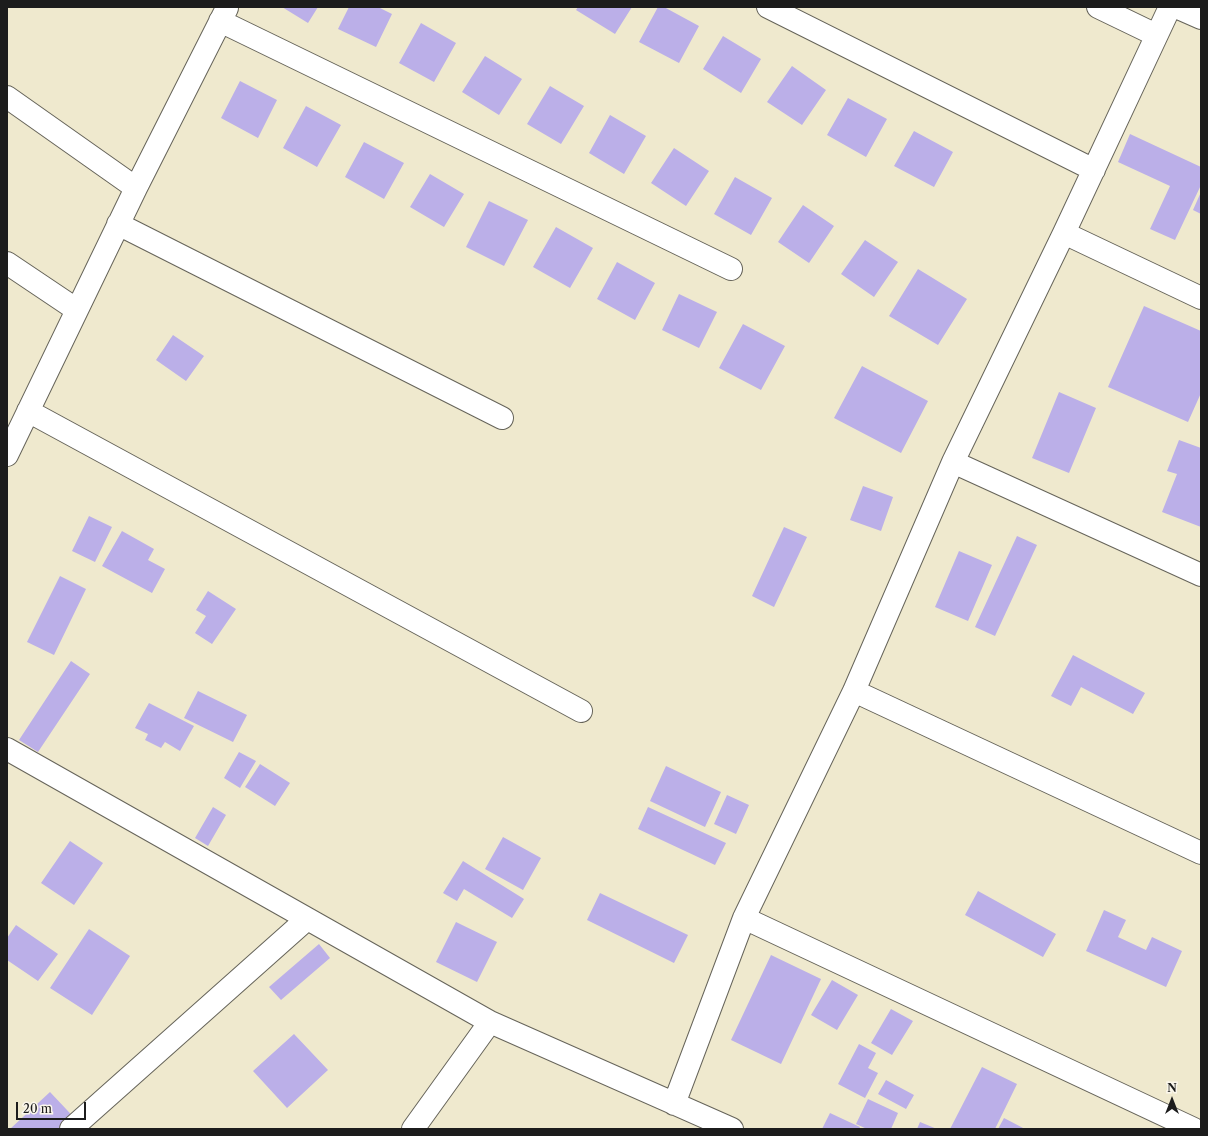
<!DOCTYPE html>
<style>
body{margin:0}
#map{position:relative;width:1208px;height:1136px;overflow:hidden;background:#efe9ce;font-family:"Libre Caslon Text",serif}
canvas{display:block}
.frame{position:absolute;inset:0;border:8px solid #1c1c1c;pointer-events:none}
.north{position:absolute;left:1152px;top:1080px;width:40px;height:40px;-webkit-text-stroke:3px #fbf7ec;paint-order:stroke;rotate:0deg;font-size:11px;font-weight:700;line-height:16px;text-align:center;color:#1c1c1c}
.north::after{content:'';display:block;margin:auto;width:14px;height:18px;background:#1c1c1c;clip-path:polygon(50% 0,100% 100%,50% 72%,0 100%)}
.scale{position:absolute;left:16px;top:1102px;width:70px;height:18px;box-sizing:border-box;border:2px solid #1c1c1c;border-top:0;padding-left:5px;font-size:12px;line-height:14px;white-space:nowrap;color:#1c1c1c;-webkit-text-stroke:3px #fbf7ec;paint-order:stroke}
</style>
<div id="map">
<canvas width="1208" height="1136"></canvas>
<div class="frame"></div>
<div class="north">N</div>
<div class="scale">20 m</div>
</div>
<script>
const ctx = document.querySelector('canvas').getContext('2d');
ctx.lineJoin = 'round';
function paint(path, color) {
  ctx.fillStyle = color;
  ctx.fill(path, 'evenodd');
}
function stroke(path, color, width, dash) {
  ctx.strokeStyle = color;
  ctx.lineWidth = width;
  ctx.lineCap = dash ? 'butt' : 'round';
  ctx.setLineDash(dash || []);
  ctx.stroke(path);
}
paint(new Path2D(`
 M282 7H318L308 23Z
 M349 7H378L392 14 376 47 338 29Z
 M578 7H632L615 34 576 10Z
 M658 7H664L699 26 679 63 639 42Z
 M421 23 456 43 434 82 399 63Z
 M723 36 761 59 741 93 703 69Z
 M485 56 522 79 499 115 462 92Z
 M792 66 826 90 802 125 767 102Z
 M240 81 277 100 258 138 221 118Z
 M550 86 584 106 561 144 527 124Z
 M848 98 887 119 866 157 827 135Z
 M306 106 341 125 317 167 283 148Z
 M610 115 646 136 624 174 589 153Z
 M914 131 953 152 934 187 894 166Z
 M1130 134 1201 167V185L1175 240 1150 229 1170 186 1118 162Z
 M364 142 404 163 384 199 345 177Z
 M674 148 709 171 686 206 651 183Z
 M430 174 464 194 444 227 410 207Z
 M735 177 772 198 751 235 714 214Z
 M1201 192V214L1193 210Z
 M489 201 528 220 504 266 466 247Z
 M803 205 834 226 809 263 778 242Z
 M556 227 593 248 570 288 533 267Z
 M865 240 898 262 874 297 841 274Z
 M617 262 655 283 635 320 597 299Z
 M918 269 967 299 938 345 889 316Z
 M679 294 717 312 699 348 662 330Z
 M1144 306 1201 331V393L1188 422 1108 387Z
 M743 324 785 346 761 390 719 368Z
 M173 335 204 356 186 381 156 360Z
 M862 366 928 401 901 453 834 418Z
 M1059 392 1096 408 1069 473 1032 458Z
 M1179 440 1201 448V527L1162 512 1177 474 1167 471Z
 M863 486 893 497 881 531 850 520Z
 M89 516 112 527 95 562 72 551Z
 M784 527 807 537 774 607 752 596Z
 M122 531 154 549 148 560 165 569 152 593 102 566Z
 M1017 536 1037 545 995 636 975 627Z
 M959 551 992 565 968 621 935 607Z
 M60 576 86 589 54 655 27 642Z
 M208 591 236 609 212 644 195 633 206 616 196 610Z
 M1073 655 1145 693 1133 714 1081 687 1071 706 1051 696Z
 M71 661 90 674 38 752 19 740Z
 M198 691 247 715 233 742 184 718Z
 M149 703 194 726 180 751 165 742 161 748 145 740 148 734 135 728Z
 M239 752 256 761 240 788 224 778Z
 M260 764 290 783 275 806 245 787Z
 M666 766 721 792 705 827 650 801Z
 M727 795 749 805 736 834 714 824Z
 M213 807 226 815 208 846 195 838Z
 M648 807 726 843 715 865 638 829Z
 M503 837 541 858 523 890 485 869Z
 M70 841 103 863 74 905 41 883Z
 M463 861 524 899 512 918 464 889 457 901 443 893Z
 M978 891 1056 934 1043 957 965 915Z
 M600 893 688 935 674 963 587 920Z
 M1104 910 1126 920 1118 937 1146 950 1152 937 1182 951 1166 987 1086 951Z
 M456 922 497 942 477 982 436 962Z
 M16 925 58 954 38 981 7 960V938Z
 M89 929 130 956 92 1015 50 988Z
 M319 944 330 958 281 1000 269 987Z
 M771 955 821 979 781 1064 731 1040Z
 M832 980 858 995 837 1030 811 1015Z
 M891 1009 913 1021 892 1055 871 1043Z
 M294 1034 328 1070 287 1108 253 1071Z
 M859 1044 876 1053 868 1068 878 1073 865 1098 838 1084Z
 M982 1067 1017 1084 995 1129H950Z
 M886 1080 914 1095 906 1109 878 1094Z
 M50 1092 83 1127 81 1129H10Z
 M868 1099 898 1113 891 1129H867L856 1124Z
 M830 1113 860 1127 859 1129H822Z
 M1004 1118 1025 1129H998Z
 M920 1122 937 1129H917Z`), '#bbafe8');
const minor = new Path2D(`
 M768 7 1094 170
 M1098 7 1156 35
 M1176 7 1201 18
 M220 21 731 269
 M7 97 136 188
 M118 224 502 418
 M1064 233 1201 298
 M7 263 77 310
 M28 411 581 711
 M7 455 136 188 227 8
 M953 462 1201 575
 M854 691 1201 853
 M7 749 490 1022 732 1129
 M744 918 1194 1129
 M674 1104 744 918 854 691 953 462 1064 233 1170 7
 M71 1129 307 919
 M413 1129 490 1022`);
stroke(minor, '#66645a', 24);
stroke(minor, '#fff', 22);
</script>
